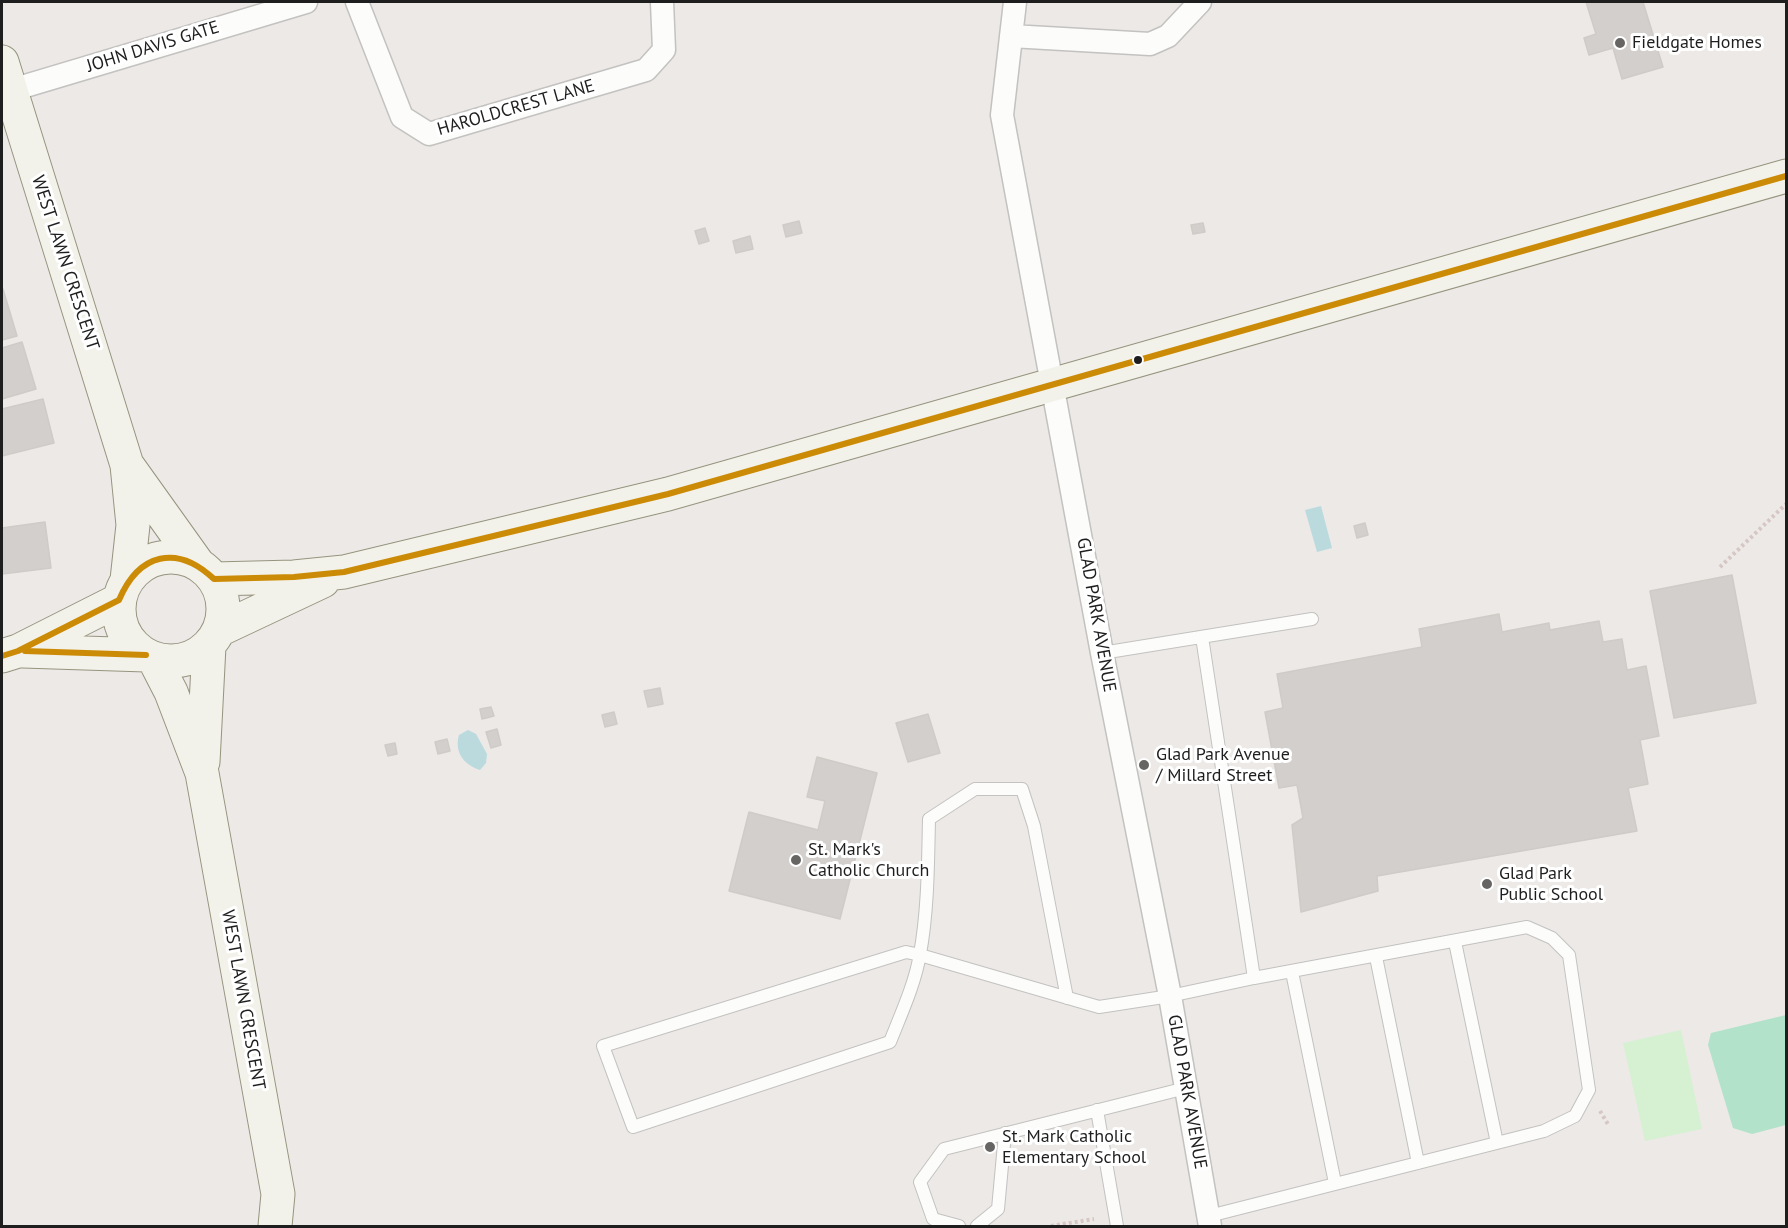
<!DOCTYPE html>
<style>
body{margin:0}
#map{position:relative;width:1788px;height:1228px;overflow:hidden;background:#ece9e6;font-family:"PT Sans",sans-serif}
canvas{display:block}
.frame{position:absolute;inset:0;border:3px solid #1e1e1e;pointer-events:none}
</style>
<div id="map">
<canvas width="1788" height="1228"></canvas>
<div class="frame"></div>
</div>
<script>
const ctx = document.querySelector('canvas').getContext('2d');
ctx.lineJoin = 'round';
function paint(path, color) {
  ctx.fillStyle = color;
  ctx.fill(path, 'evenodd');
}
function stroke(path, color, width, dash) {
  ctx.strokeStyle = color;
  ctx.lineWidth = width;
  ctx.lineCap = dash ? 'butt' : 'round';
  ctx.setLineDash(dash || []);
  ctx.stroke(path);
}
function drawText(font, color, halo, rows, align = 'center') {
  ctx.font = font + ' "PT Sans",sans-serif';
  ctx.lineWidth = 6;
  ctx.setLineDash([]);
  ctx.textBaseline = 'middle';
  ctx.strokeStyle = halo;
  ctx.fillStyle = color;
  for (const [text, x, y, turn = 0] of rows) {
    ctx.save();
    ctx.translate(x, y);
    ctx.rotate((+turn || 0) * Math.PI / 180);
    ctx.textAlign = isNaN(turn) ? turn : align;
    if (halo) ctx.strokeText(text, 0, 0);
    ctx.fillText(text, 0, 0);
    ctx.restore();
  }
}
paint(new Path2D(`
 M1681 1030 1702 1129 1645 1141 1623 1043Z`), '#d5f1d2');
paint(new Path2D(`
 M1786 1015V1125L1752 1134 1733 1128 1708 1045 1711 1033Z`), '#b2e2c9');
paint(new Path2D(`
 M1321 506 1332 548 1317 552 1305 510Z
 M468 730 476 734 487 754 486 763 480 770C464 765 454 752 459 735Z`), '#badade');
const building = new Path2D(`
 M1586 2H1643L1663 67 1622 79 1613 48 1589 55 1584 38 1596 34Z
 M799 221 802 233 786 237 783 225Z
 M1203 223 1205 232 1193 234 1191 225Z
 M705 228 709 241 699 244 695 231Z
 M750 236 753 249 736 253 733 241Z
 M3 289 17 336 2 340V290Z
 M22 342 36 389 2 399V348Z
 M43 399 54 443 2 456V409Z
 M45 522 51 568 2 574V528Z
 M1365 523 1368 535 1357 538 1354 526Z
 M1732 575 1756 703 1674 718 1650 591Z
 M1499 614 1502 632 1549 623 1550 630 1599 621 1603 642 1622 639 1627 670 1646 666 1659 736 1640 740 1648 784 1628 788 1637 831 1377 876 1378 891 1301 912 1292 825 1303 818 1297 785 1279 788 1265 712 1283 708 1277 674 1422 647 1419 629Z
 M660 688 663 704 648 707 644 691Z
 M491 707 494 716 482 719 480 709Z
 M614 712 617 724 605 727 602 715Z
 M928 714 940 753 908 762 896 723Z
 M497 729 501 745 491 748 486 732Z
 M447 739 450 751 438 754 435 742Z
 M395 743 397 754 388 756 385 745Z
 M817 757 877 773 840 919 729 891 749 812 818 830 825 801 807 797Z`);
paint(building, '#d3cfcd');
stroke(building, '#cfcbc7', 1.5);
const lane = new Path2D(`
 M1202 637 1254 978
 M1102 653 1312 619
 M1455 942 1497 1143
 M1376 957 1418 1163
 M1292 972 1335 1183
 M1067 998 1034 826 1022 789H975L929 819C928 864 928 910 920 954 915 984 901 1014 890 1042L633 1127 603 1046 906 952 920 955 1099 1007 1170 996 1254 978 1527 927 1552 938 1569 955 1589 1090 1575 1116 1544 1131 1209 1216
 M1097 1110 1117 1226
 M959 1226 933 1219 920 1182 944 1149 1186 1088
 M977 1226 998 1209 1005 1133`);
const street = new Path2D(`
 M357 2 402 117 429 134 646 70 664 50 662 2
 M1015 2 1002 115 1102 653 1170 996 1210 1226
 M1011 36 1150 44 1168 36 1200 2
 M2 93 306 2`);
const secondary = new Path2D(`
 M2 62 127 465 133 525 127 580
 M128 466 198 564
 M119 609a52 52 0 1 1 104 0a52 52 0 1 1-104 0Z
 M214 579 294 577 344 572 668 494 1786 176
 M219 630 323 581
 M23 651 146 655
 M2 656 18 651 119 600
 M154 659 171 692 202 773 278 1194 275 1226
 M203 762 209 646`);
stroke(lane, '#c3c2c1', 14);
stroke(street, '#c3c2c1', 25);
stroke(secondary, '#96947f', 35);
stroke(new Path2D(`
 M1720 567 1786 504
 M1600 1111 1609 1126
 M1051 1226 1094 1219`), '#d6c7c5', 4, [3, 3]);
stroke(lane, '#fcfcfb', 12);
stroke(street, '#fcfcfb', 22);
stroke(secondary, '#f3f2ea', 33);
stroke(new Path2D(`
 M25 651 146 655
 M2 656 18 651 119 600C139 553 177 544 214 579L294 577 344 572 668 494 1786 176`), '#cc8b06', 6);
for (const [x, y, r, color] of [
 [1620,43,6,"#666564"],
 [1138,360,5,"#1e1e1e"],
 [1144,765,6,"#666564"],
 [796,860,6,"#666564"],
 [1487,884,6,"#666564"],
 [990,1147,6,"#666564"]
]) {
  const dot = new Path2D();
  dot.arc(x, y, r, 0, 2 * Math.PI);
  ctx.fillStyle = color;
  ctx.fill(dot);
  stroke(dot, '#fff', 2);
}
drawText('18px', '#1e1e1e', '#fff', [
 ["Fieldgate Homes",1632,43],
 ["Glad Park Avenue",1156,755],
 ["/ Millard Street",1156,776],
 ["St. Mark's",808,850],
 ["Catholic Church",808,871],
 ["Glad Park",1499,874],
 ["Public School",1499,895],
 ["St. Mark Catholic",1002,1137],
 ["Elementary School",1002,1158]
], 'left');
drawText('18px', '#1e1e1e', '#fff', [
 ["JOHN DAVIS GATE",153,47,-17],
 ["HAROLDCREST LANE",516,108,-16],
 ["WEST LAWN CRESCENT",65,263,72],
 ["GLAD PARK AVENUE",1096,615,80],
 ["WEST LAWN CRESCENT",243,1000,80],
 ["GLAD PARK AVENUE",1187,1092,80]
]);
</script>
